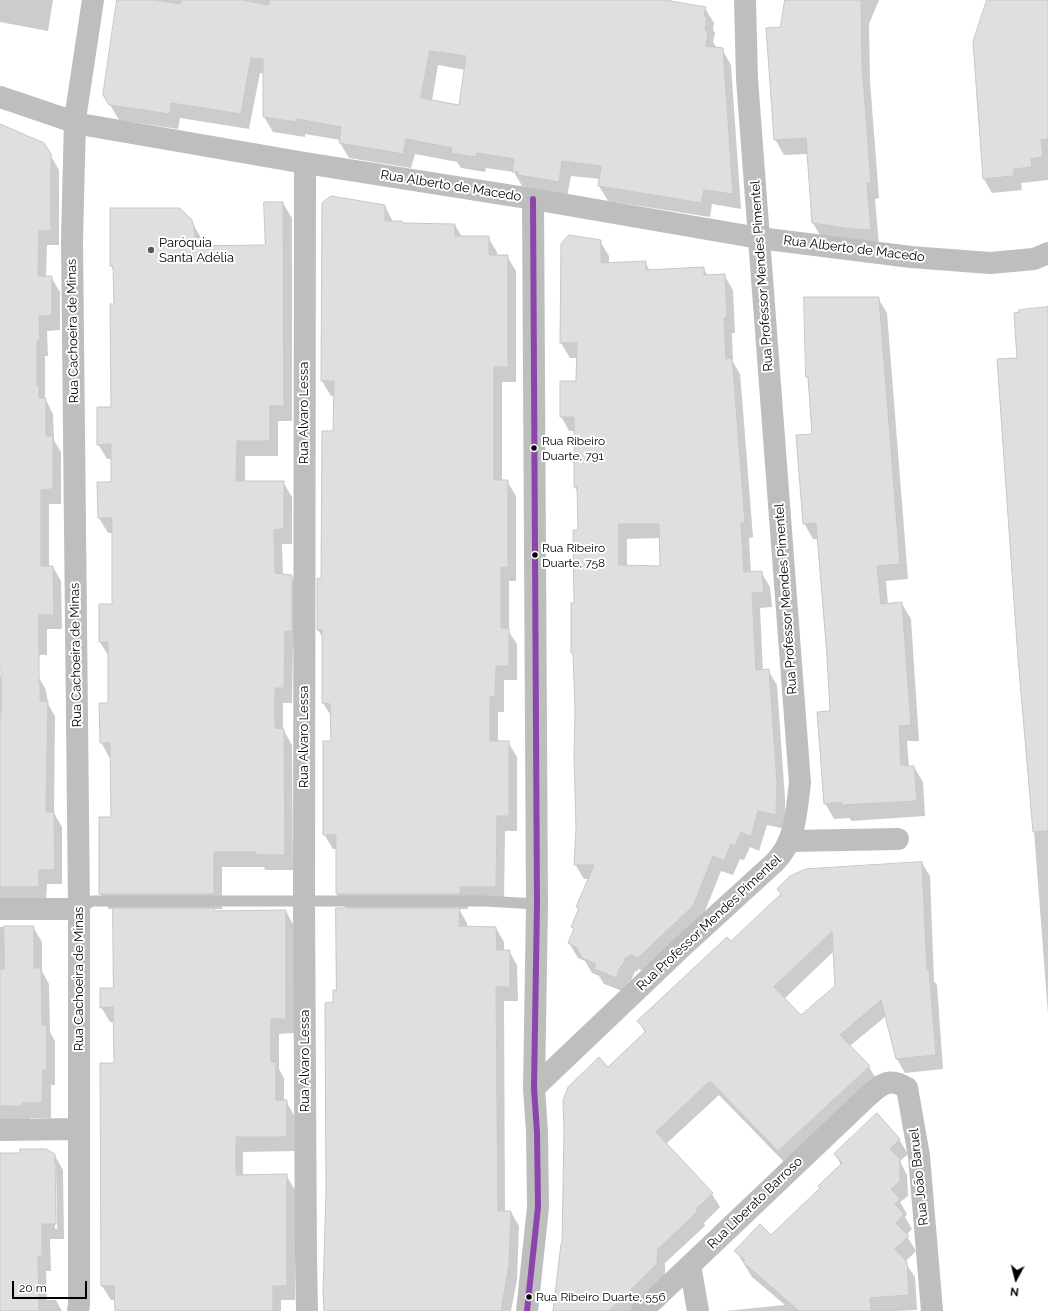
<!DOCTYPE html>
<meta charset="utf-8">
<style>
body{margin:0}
#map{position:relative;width:1048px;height:1311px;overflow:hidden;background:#fff;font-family:Raleway,sans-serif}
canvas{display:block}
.north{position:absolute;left:996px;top:1259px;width:40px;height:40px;-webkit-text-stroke:3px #fff;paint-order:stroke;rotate:187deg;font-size:11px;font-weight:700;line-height:16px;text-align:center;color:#000}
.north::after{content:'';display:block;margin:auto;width:14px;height:18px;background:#000;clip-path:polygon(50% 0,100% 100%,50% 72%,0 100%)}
.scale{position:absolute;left:12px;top:1281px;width:75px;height:18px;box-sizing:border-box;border:2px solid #000;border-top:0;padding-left:5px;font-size:12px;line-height:14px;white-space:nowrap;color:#000;-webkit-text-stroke:3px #fff;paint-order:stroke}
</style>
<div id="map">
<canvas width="1048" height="1311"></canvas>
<div class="north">N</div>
<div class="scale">20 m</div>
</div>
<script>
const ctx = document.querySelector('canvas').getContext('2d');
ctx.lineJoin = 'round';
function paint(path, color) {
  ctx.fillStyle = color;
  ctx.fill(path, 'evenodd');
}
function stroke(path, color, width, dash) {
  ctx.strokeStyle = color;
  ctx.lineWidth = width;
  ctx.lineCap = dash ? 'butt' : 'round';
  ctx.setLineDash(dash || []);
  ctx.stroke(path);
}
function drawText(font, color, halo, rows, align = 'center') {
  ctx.font = font + ' Raleway,sans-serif';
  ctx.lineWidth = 4;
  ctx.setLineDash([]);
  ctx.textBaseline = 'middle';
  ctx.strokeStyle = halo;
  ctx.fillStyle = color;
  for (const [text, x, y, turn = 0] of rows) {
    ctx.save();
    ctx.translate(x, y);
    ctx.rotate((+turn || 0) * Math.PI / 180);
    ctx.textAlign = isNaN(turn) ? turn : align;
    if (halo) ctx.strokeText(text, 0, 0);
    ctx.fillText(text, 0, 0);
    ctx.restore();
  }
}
paint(new Path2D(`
 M0 0H53L48 31 0 22Z
 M119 0H657L705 8 714 23 713 30 715 33 713 42 716 47 722 49 731 65 741 209 712 204 710 217 608 201 599 186 600 179 571 176 567 197 522 186 514 172 486 168 485 172 461 168 457 162 415 154 411 168 349 158 340 143V140L305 134V137L273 132 264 117V74L260 73 249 129 180 118 178 129 119 120 104 95ZM438 65 465 70 459 106 432 101Z
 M786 0H879L869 24 870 81 879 198 875 199 879 245 822 239 813 223 808 154 784 155 775 139 781 28Z
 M988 0H1048V180L1021 183 1022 190 992 193 984 179Z
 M0 126 44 144 59 170V245H47L46 277H51L60 292V330L47 331 48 356H45V398L53 414 54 440 61 452V504H49V567H53L61 581 62 629H47V655H0Z
 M283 203 292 218V421H278V456H245V482H283L292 497V544H282L283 575 291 576 300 591V645L293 646 292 703H283V729L292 745 293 870H265L264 867H222V909H214L215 912 286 911 294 926V1033L279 1034V1069L284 1078V1101H286L294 1115 295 1151 243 1152V1176L286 1175 295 1190V1300H281V1311H116V1300H111L102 1286 115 1064 114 1022H110L101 1007 114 989V909H109L100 894 112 818 111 757H109L101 742 109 704V657L100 642 113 605V533H108L99 518 112 483V459H107L98 444 112 408 115 305 114 271 111 266 191 221 200 236 203 247 266 246Z
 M323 204 385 206 393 222H402L403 224 455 225 462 237H488L497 252V256H507L516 271V382H502V481H507L516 496V581H509V632L517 644V680H504V712H498V742H508L517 757V831H505L504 902H468V909H459L467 923V928H496L504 942V951H509L517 965 518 1001H504L505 1212H511L519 1226 517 1280 511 1311H325L334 1003 337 991 346 909 337 894V849H333L324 834 332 742V717L323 703V638L318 630 334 432 335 396H331L322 381Z
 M600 241 609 256V263L645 262 650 271 703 268 708 276 724 275 733 290 735 333H732L733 362 740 374 742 397 753 537 749 538 751 573 761 572 770 587 772 607 760 608 763 671 768 670 777 685 785 798V829L767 825 759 851 750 847 744 860 740 859 733 875 721 871 701 921 647 972 638 969 637 972 635 971 631 981H629L625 992 604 984 599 976 592 973 585 961 578 958 569 943 574 930 572 926 579 910 577 907 589 879H584L575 864 577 828 576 711 574 656 572 653 579 531 578 493 575 487V431H569L561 416 577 382 578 358H570L561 343 562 244ZM660 538 661 567 627 566V539Z
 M878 298 887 313 908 579 886 581 888 604H902L911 619 919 741H907L909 767H914L923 782 925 816 851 821 850 818 834 819 825 803 831 712 818 539H813L804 523 813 435 810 382 807 377Z
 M1048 308V1014L998 360 1018 358Z
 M38 676 46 690 48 704 55 716 54 813 62 827V884H47L46 901 0 900V677Z
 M922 863 930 876 934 981 937 985 943 1069 905 1073 897 1059 886 1016 850 1046 869 1067 877 1080 786 1164 719 1095 666 1144 712 1194 720 1207 704 1223 705 1226 665 1263V1278L631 1311H555L608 1068 645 1033 639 1021 731 943 781 895 778 889ZM834 951 836 987 801 1016 784 999Z
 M0 927H33L42 942V971L49 984 50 1032 55 1041V1085H51V1118H30V1121L0 1127Z
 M899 1139 908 1154 900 1161 907 1175 908 1196 900 1202 907 1214 905 1217 912 1229 906 1235 916 1251 905 1262 915 1277 917 1310 896 1311H725L785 1305 752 1277 736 1251 771 1236 821 1189 841 1165 835 1154Z
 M0 1154H54L63 1170 64 1239H50L51 1271H46L47 1300H56L62 1311H0ZM54 1164H56L57 1229H55Z`), '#0003');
const building = new Path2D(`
 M117 0H156L180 4 181 0H243L268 5 269 0H665L706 7 704 16 707 17 705 30 708 31 706 46 723 48 733 194 704 190 701 203 598 186 601 166 562 161 559 182 518 175V172H512L514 159 477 153 476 157 451 153 452 148 406 139 403 154 339 143 341 127 297 119 296 122 263 117V59L251 58 241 114 171 103 170 114 109 105 103 95ZM430 51 466 56 459 105 421 98Z
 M785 0H861L862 65 871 183H867L871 230 852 229 812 223 806 138 774 140 766 28 780 27Z
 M987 0H1048V139L1041 140 1043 157 1031 159 1032 167 1014 169V176L983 179 973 42Z
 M0 124 44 143 51 154V231H39L38 276H52V316H39L40 341H37V386L39 385V398H46V436H53V489L41 490V566H53L54 615H39V682H40V701H48L46 812H54L55 870H39V887H0V713H1V668H0Z
 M331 196 385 205V221H402V223L455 224V236H489V255H508V367H494V480H508V567H501V628H509V666H496L495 697H490V741H509V816H497L496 887H460V894H336V835H323V741H331L330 704 322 703V630H317V578L321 579 322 431H333L334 381H321L322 203Z
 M264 202H283L284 406H270V441H237L236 481H284V529L274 530 275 573 292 575V631H285L284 688H275V728L284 729 285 855H256V852H214V894H99V817H111L110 743H100L99 703H108V642H99V604H112V518H98L97 482H111V444L97 445V407H111L110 304H114L113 266H110V208H180L192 220 194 227 196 246 265 245Z
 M569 235 601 240V263L646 261V270L704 267V275L725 274 727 318H724L726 359 732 358 734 381 745 522 741 523 744 572 762 571 764 592 752 593 756 670 769 669 777 782 776 815 758 811 751 837 741 832 735 846 731 844 724 861 713 856 693 906 638 958 630 955 628 958 626 957 622 967 621 966 616 978 594 969 596 964 582 958 576 947 568 943 574 928 571 927 579 908 576 907 594 865H574L576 828 574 756 575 711 573 653H571V603H574L573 530H578L577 487H574V417H560V381H576L577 343H560L561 244ZM619 524H659L660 566 619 565Z
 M804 297H879L900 564 877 566 881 604 902 602 911 725 899 726 901 765 905 764V766H914L917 801 841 805V802L824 804 817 712 830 711 827 655 816 523 803 524 796 435 812 434 808 377H806Z
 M1048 307V831L1033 832 1018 658 997 359 1017 358 1014 313 1019 312V310Z
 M922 862 927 970H929L936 1055 896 1059 881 1000 840 1035 870 1066 778 1151 710 1081 656 1132 713 1193 696 1209 698 1211 658 1249 657 1264 609 1311H553L561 1244H562L564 1131 563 1100 568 1087 599 1057 608 1067 646 1031 637 1021 727 937 731 941 781 894 777 889 790 876 806 869ZM832 932 835 986 801 1015 774 987Z
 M113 908H214V911L286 910V1019H271V1062H276V1100H287V1137H236V1175L287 1174V1286H273V1311H115L114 1286H101L100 1063H114L113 1007 100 1008V988H113Z
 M336 908H460L459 926 496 927 497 950H510V987H496L498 1211H511L509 1265 501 1311H324L323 1292 326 1191 325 1003 333 1002V990H336Z
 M4 926H34V968H41L42 1025H47V1070H43L42 1103H22V1106H0V969H4Z
 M877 1113 900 1139 890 1149 900 1159V1181L891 1189 900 1199 895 1204 904 1214 896 1223 909 1236 895 1249 907 1262 909 1295 870 1298 871 1311H799L743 1262 745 1260 734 1251 760 1224 771 1235 820 1188 818 1186 842 1163 834 1154Z
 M20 1149H46L55 1154 56 1224H42V1256H38L39 1311H0V1153H20Z`);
paint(building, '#dfdfdf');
stroke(building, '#c7c7c7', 1);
stroke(new Path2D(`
 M79 909 92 901H485L537 904`), '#bebebe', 11);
stroke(new Path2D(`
 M0 97 80 124 305 163 533 199 759 238 911 257 990 263 1034 259 1048 253
 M305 163 304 901 306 1259 307 1311
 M790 841 898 839
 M0 909H79
 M534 1088 683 946 775 862C796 841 796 812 800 783L747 79 745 0
 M0 1130 79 1129
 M690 1265 698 1311
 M78 1311 79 1305V909L72 241 75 119 93 0
 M527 1311 538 1207 537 1132 534 1088 537 904 533 199
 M642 1311 868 1096C882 1084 889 1077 907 1088L919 1156 932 1311`), '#bebebe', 22);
stroke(new Path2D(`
 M527 1311 538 1207 537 1132 534 1088 537 904 533 199`), '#8e44ad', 6);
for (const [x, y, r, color] of [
 [151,250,4,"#595959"],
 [534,448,3.5,"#000"],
 [535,555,3.5,"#000"],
 [529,1297,3.5,"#000"]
]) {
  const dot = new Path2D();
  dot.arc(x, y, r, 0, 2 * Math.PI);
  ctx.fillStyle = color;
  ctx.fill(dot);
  stroke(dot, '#fff', 1.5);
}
drawText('12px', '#000', '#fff', [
 ["Rua Ribeiro",542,441],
 ["Duarte, 791",542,456],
 ["Rua Ribeiro",542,548],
 ["Duarte, 758",542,563],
 ["Rua Ribeiro Duarte, 556",536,1297]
], 'left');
drawText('13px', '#000', '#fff', [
 ["Rua Alberto de Macedo",451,186,9],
 ["Rua Alberto de Macedo",854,249,7],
 ["Rua Professor Mendes Pimentel",762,276,-94],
 ["Rua Cachoeira de Minas",73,331,-91],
 ["Rua Alvaro Lessa",304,413,-90],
 ["Rua Professor Mendes Pimentel",786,599,-94],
 ["Rua Cachoeira de Minas",76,655,-91],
 ["Rua Alvaro Lessa",304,737,-90],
 ["Rua Professor Mendes Pimentel",709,923,-43],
 ["Rua Cachoeira de Minas",79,979,-90],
 ["Rua Alvaro Lessa",305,1061,-90],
 ["Rua João Baruel",919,1177,-96],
 ["Rua Liberato Barroso",755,1203,-44]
]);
drawText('13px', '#000', '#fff', [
 ["Paróquia",159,243],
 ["Santa Adélia",159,258]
], 'left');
</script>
